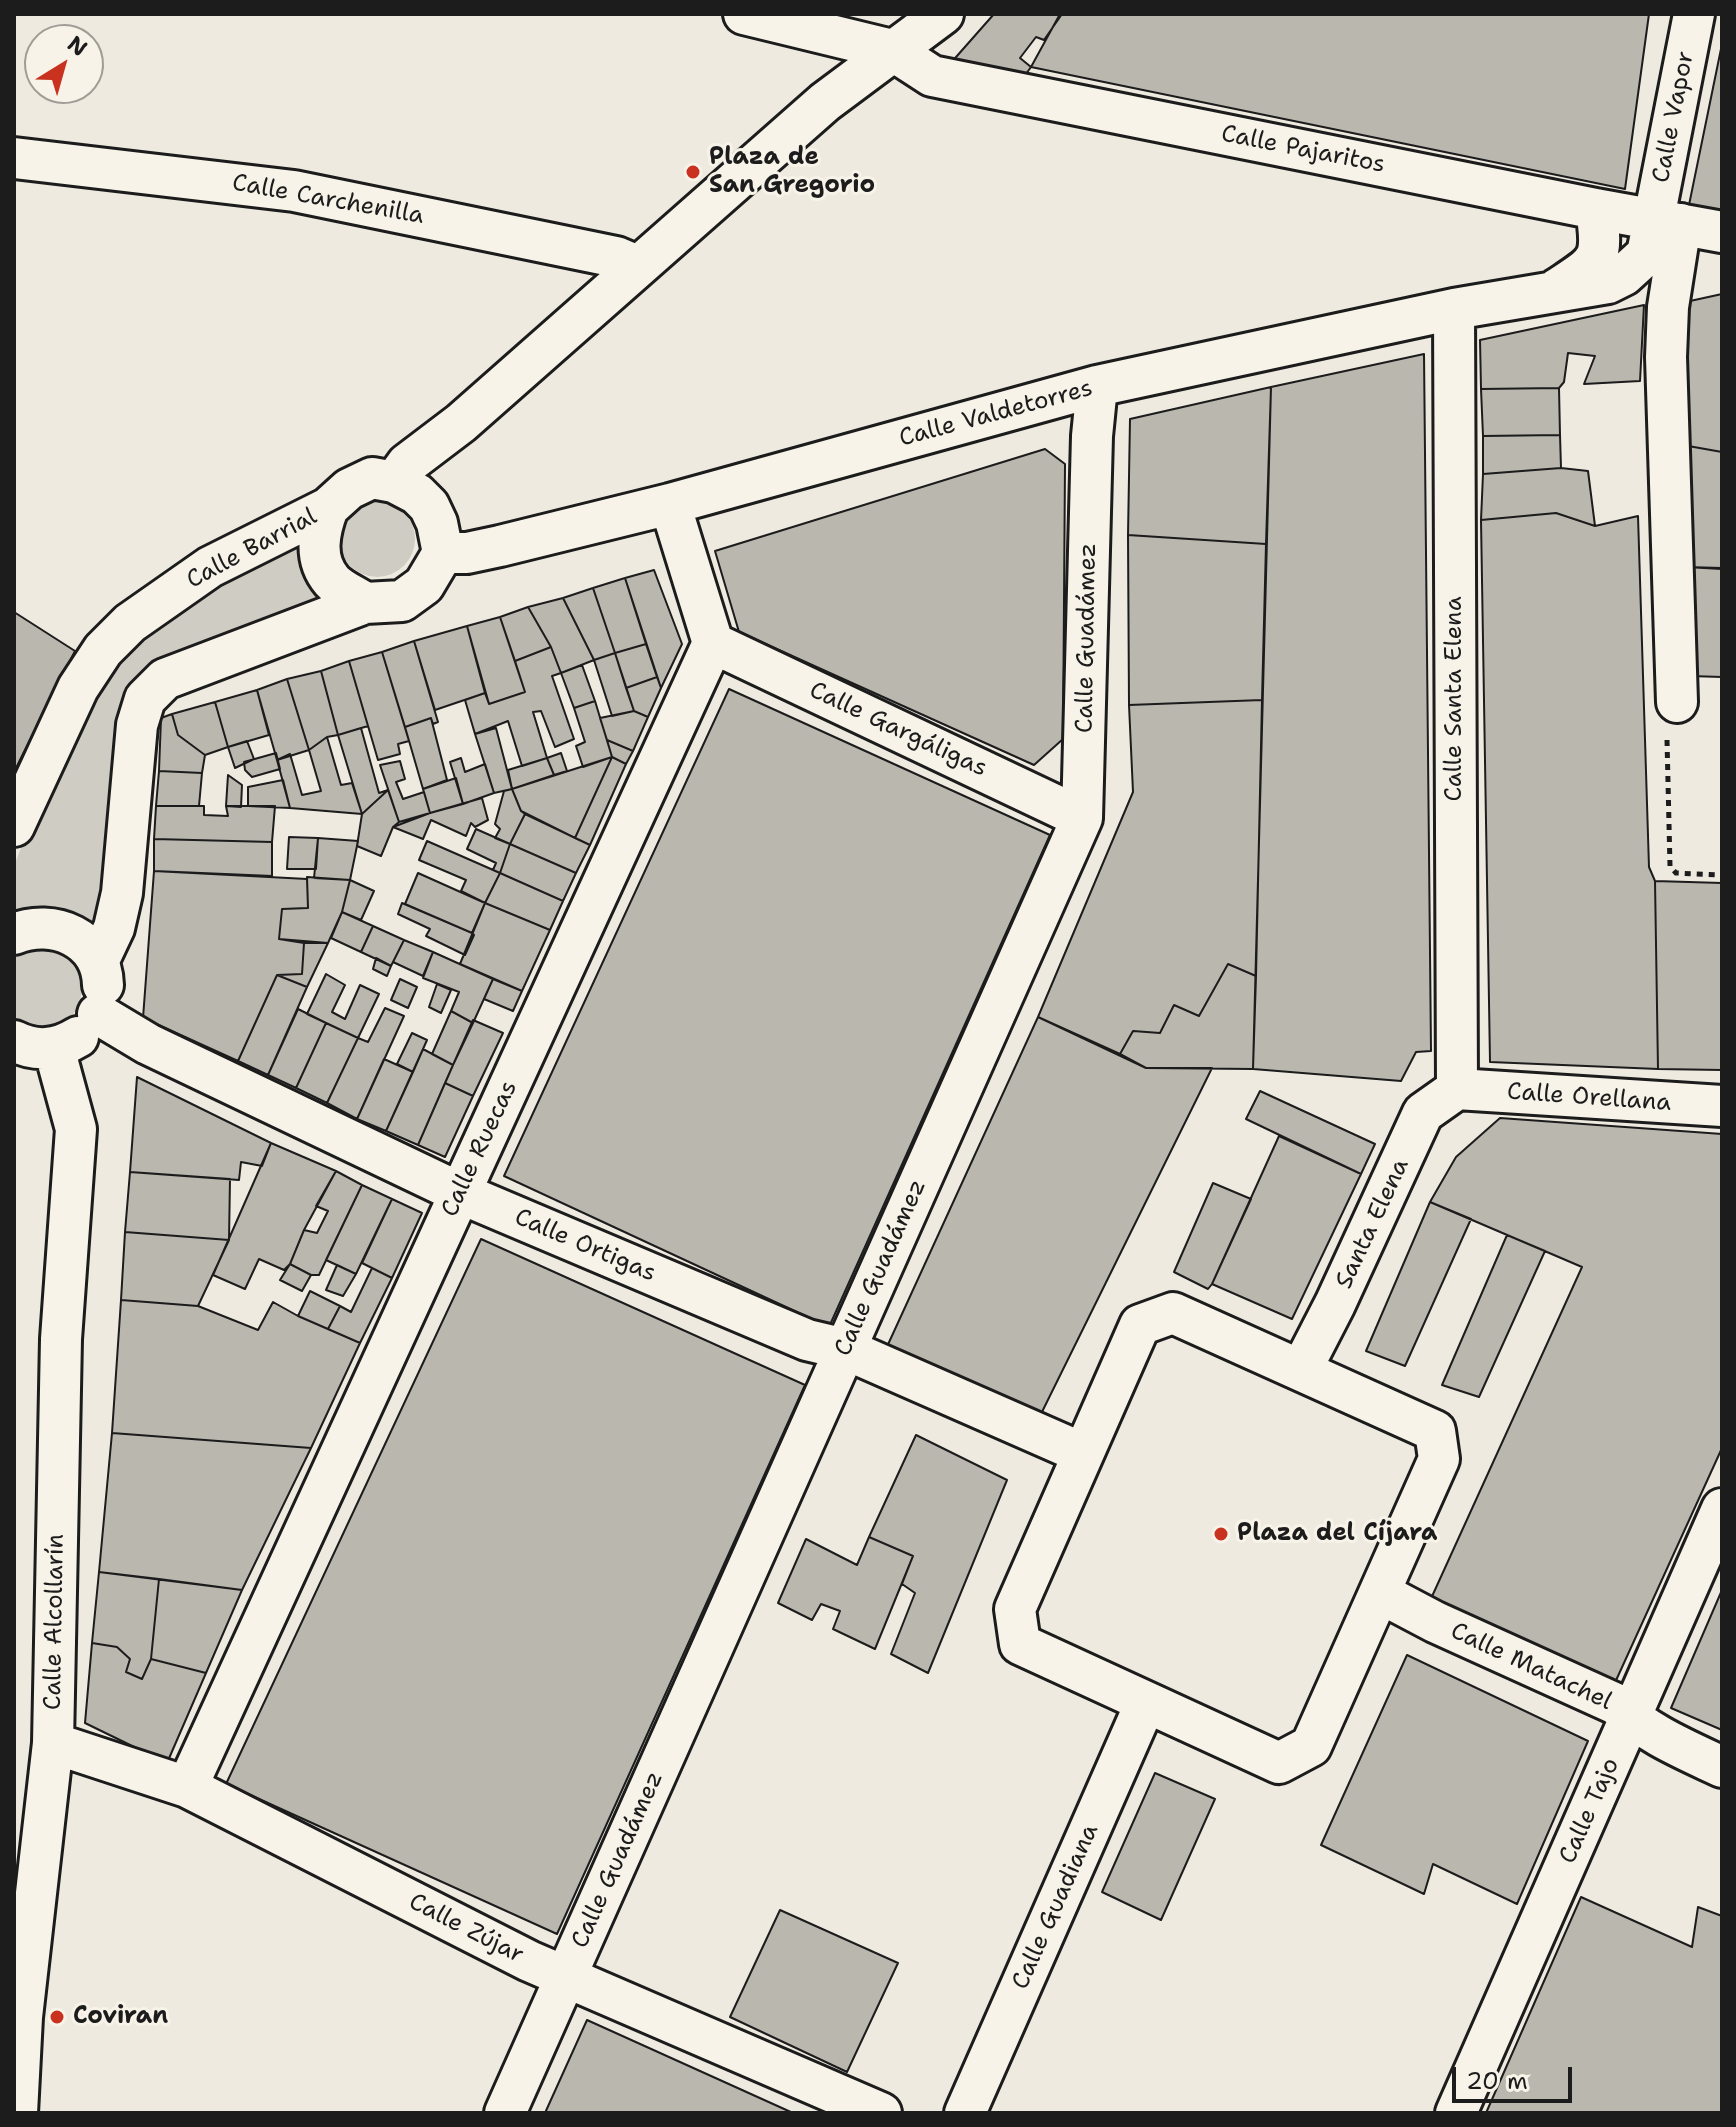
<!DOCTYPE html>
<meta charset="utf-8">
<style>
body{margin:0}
#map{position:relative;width:1736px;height:2127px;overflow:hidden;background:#eeeae0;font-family:"Shantell Sans",sans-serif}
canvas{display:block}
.frame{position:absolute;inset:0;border:16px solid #1c1c1c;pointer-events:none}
.north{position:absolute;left:24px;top:24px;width:80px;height:80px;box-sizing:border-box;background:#f7f3e8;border:2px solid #9f9d96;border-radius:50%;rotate:37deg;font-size:22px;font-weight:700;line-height:32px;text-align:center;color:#1c1c1c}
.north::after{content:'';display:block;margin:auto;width:28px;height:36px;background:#c8321e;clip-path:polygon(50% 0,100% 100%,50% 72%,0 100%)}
.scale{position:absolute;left:1452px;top:2067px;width:120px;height:36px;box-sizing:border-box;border:4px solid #1c1c1c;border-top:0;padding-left:10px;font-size:24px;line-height:28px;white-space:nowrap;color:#1c1c1c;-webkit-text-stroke:6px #f7f3e8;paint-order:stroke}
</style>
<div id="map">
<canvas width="1736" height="2127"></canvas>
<div class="frame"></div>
<div class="north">N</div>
<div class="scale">20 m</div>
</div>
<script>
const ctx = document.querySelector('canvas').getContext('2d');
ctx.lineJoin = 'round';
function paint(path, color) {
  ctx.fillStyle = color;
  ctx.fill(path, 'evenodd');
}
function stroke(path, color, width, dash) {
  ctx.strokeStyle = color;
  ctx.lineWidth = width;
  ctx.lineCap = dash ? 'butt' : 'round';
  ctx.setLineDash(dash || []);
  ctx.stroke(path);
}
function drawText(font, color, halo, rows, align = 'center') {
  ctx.font = font + ' "Shantell Sans",sans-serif';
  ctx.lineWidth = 6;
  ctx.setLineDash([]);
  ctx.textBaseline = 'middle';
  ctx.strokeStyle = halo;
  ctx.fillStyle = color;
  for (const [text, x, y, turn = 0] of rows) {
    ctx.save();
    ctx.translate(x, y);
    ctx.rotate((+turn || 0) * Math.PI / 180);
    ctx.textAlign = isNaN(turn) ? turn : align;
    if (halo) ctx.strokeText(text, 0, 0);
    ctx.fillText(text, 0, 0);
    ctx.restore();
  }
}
paint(new Path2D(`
 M339 539a38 38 0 1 1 76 0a38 38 0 1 1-76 0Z
 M306 537 335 607 141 684 100 945 14 919V866L26 835 87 708 144 635 223 577Z
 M35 948C113 949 85 1060 14 1021V958Z`), '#cfccc3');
const building = new Path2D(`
 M994 14H1062L1044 40 1036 37 1020 58 1031 67 1018 85 949 65Z
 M1060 14H1649L1625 189 1031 67Z
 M1722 44V211L1689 205Z
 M1722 294V452L1677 444 1674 420 1690 301Z
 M1644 305 1640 381 1584 384 1595 356 1568 353 1564 382 1559 388 1481 389 1480 340Z
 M1424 354 1431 1051 1416 1052 1401 1081 1253 1069 1271 387Z
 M1271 387 1266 544 1128 535 1130 419Z
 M1559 388 1560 435 1483 436 1481 389Z
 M1560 435 1561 468 1483 474V436Z
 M1677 444 1722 452V569L1686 567Z
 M1045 449 1065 464 1063 739 1034 765 739 632 715 551Z
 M1561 468 1588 471 1595 526 1556 513 1481 520 1483 474Z
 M1556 513 1595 526 1638 516 1649 867 1655 881 1658 1069 1490 1062 1481 520Z
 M1128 535 1266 544 1262 700 1129 705Z
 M1686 567 1722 568V677L1690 676Z
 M654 570 682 644 661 688 625 578Z
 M625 578 646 644 615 653 593 588Z
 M593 588 615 653 594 660 563 598Z
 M563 598 594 660 561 673 551 647 528 607Z
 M528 607 551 647 515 661 500 617Z
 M14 612 75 651 14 772Z
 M500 617 525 692 489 704 467 626Z
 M467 626 485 693 435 710 414 641Z
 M414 641 438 722 433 724 431 718 405 727 382 652Z
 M646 644 657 677 626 688 615 653Z
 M551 647 561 673 552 676 574 739 555 747 541 711 533 712 547 758 522 766 508 721 475 734 465 700 485 693 489 704 525 692 515 661Z
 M382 652 409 741 398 744 400 754 378 760 349 661Z
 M615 653 634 711 612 716 594 660Z
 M349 661 368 726 338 735 321 671Z
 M582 665 595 701 574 708 561 673Z
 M321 671 338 735 327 737 309 750 287 679Z
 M657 677 661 688 648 717 634 711 626 688Z
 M287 679 309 750 277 760 257 690Z
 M729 689 1050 835 829 1327 504 1176Z
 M257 690 269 735 228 747 215 702Z
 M1262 700 1256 976 1228 964 1199 1016 1174 1005 1160 1033 1133 1031 1120 1054 1038 1017 1133 792 1129 705Z
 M595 701 612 757 583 767 576 746 585 742 574 708Z
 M215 702 228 747 205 755 178 735 172 714Z
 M634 711 648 717 633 751 607 740 600 718Z
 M172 714 178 735 205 755 202 773 159 771 161 718Z
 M431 718 447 780 423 789 405 727Z
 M361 728 379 793 388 790 362 814 338 735Z
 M496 728 512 789 494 793 475 734Z
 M327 737 341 785 352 783 362 814 290 808 277 760 290 754 302 795 321 791 309 750Z
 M607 740 633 751 626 764 612 757Z
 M247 741 254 759 235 768 228 747Z
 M276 753 280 769 252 777 245 770 244 762Z
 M561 753 567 771 554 775 547 758Z
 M612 757 626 764 590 845 575 838Z
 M612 757 575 838 521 811 512 789Z
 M461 758 465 772 485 764 494 793 463 804 450 762Z
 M547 758 554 775 512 789 508 770Z
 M400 761 405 779 396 782 403 799 424 792 430 813 399 822 380 765Z
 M159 771 202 773 199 806H156Z
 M228 775 242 785 241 807 226 806Z
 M456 778 463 804 430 813 423 789Z
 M283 780 290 808 248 806V787Z
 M512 789 521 811 525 814 510 844 495 838 500 829 495 824 504 791Z
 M388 790 399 822 393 827 381 856 357 846 362 814Z
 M482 798 488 820 475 827 471 823 466 836 431 820 423 839 393 827 430 813Z
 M156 806H204V815L228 816 226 806H275L272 842 154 839Z
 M525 814 590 845 576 873 510 844Z
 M476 829 510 844 500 873 493 870 496 863 467 849Z
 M289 837 318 838 316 869H287Z
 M318 838 358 841 350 880 314 878Z
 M154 839 272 842V876L154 871Z
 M427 841 500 873 485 903 461 891 466 880 419 860Z
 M510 844 576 873 563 901 500 873Z
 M154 871 307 879 308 908 282 909 279 939 304 943 302 974 277 975 238 1061 143 1018Z
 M418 873 485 903 472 933 405 904Z
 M500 873 563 901 550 930 485 903Z
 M307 877 350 880 342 912 328 943 279 939 282 909 308 908Z
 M350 880 374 891 361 920 342 912Z
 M1655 881 1722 883V1070L1658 1069Z
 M402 903 472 933 474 935 465 955 426 936 430 929 398 914Z
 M485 903 550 930 522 991 460 964Z
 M342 912 373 926 361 952 331 938Z
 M373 926 404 940 391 966 361 952Z
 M404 940 433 952 423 976 393 962Z
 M304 943H328L307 987 277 975 302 974Z
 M433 952 493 979 473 1023 451 1011 459 992 423 978Z
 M376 958 391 966 387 976 373 969Z
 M1228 964 1256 976 1253 1069 1146 1068 1120 1054 1133 1031 1160 1033 1174 1005 1199 1016Z
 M326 974 345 985 332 1012 345 1019 360 985 379 994 358 1038 307 1014Z
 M277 975 307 987 268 1075 238 1061Z
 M400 979 417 987 408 1008 391 1000Z
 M493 979 522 991 513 1011 484 999Z
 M437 984 451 990 441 1013 429 1007Z
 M385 1008 404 1016 357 1119 327 1103 358 1038 368 1042Z
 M298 1009 326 1023 296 1088 268 1075Z
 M451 1011 473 1023 453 1065 432 1054Z
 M1038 1017 1146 1068H1212L1037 1422 885 1351Z
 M473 1020 503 1033 473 1096 445 1083Z
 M326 1023 358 1038 327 1103 296 1088Z
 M412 1033 427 1040 413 1072 397 1064Z
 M423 1049 453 1065 418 1145 386 1131Z
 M384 1059 413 1072 386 1131 357 1119Z
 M137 1077 271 1143 262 1166 241 1162 239 1180 130 1172Z
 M445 1083 473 1096 445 1157 418 1145Z
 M1260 1091 1375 1144 1361 1174 1246 1119Z
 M1500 1118 1722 1134V1448L1613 1687 1429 1603 1582 1267 1430 1202 1456 1157Z
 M1279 1136 1361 1174 1292 1319 1212 1284Z
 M271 1143 336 1171 304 1230 290 1264 284 1270 259 1259 245 1289 213 1275Z
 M336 1171 362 1185 319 1275H311L290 1264 304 1230 317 1233 328 1211 316 1206Z
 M130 1172 230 1179 229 1240 125 1232Z
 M1213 1183 1251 1199 1212 1284 1208 1289 1174 1272Z
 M362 1185 392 1199 356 1274 326 1260Z
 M392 1199 422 1213 392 1278 362 1263Z
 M1430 1202 1471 1219 1405 1366 1366 1351Z
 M125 1232 229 1240 198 1306 121 1300Z
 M1507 1235 1545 1251 1479 1397 1442 1385Z
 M481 1239 805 1385 557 1934 226 1784Z
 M290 1264 311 1275 302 1291 280 1280Z
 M337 1265 356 1274 343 1296 326 1290Z
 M372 1268 392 1278 360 1343 328 1329 340 1306 351 1312Z
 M310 1291 340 1306 328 1329 298 1316Z
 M121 1300 198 1306 258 1330 273 1302 298 1316 360 1343 311 1448 112 1433Z
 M112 1433 311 1448 242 1590 99 1572Z
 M916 1435 1007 1480 928 1673 891 1654 915 1593 902 1584 913 1556 869 1537Z
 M869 1537 913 1556 875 1649 833 1629 840 1611 821 1604 812 1620 778 1603 806 1539 857 1565Z
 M99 1572 159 1579 151 1659 142 1679 126 1672 130 1659 117 1647 92 1643Z
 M159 1579 242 1590 206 1673 151 1659Z
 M1722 1590V1730L1671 1708Z
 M92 1643 117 1647 130 1659 126 1672 142 1679 151 1659 206 1673 167 1763 85 1723Z
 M1407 1655 1588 1741 1517 1904 1433 1864 1424 1894 1321 1845Z
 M1155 1773 1215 1799 1161 1920 1102 1892Z
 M1581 1897 1692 1947 1698 1907 1722 1916V2113H1486Z
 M780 1910 898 1963 847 2072 730 2017Z
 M587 2020 793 2113H545Z`);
paint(building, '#bab7af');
stroke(building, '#1c1c1c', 2);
const street = new Path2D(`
 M744 14 892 50 932 76 1596 209 1722 232
 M14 158 294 191 616 257 637 266
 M1557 289C1599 261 1604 262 1596 209
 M1454 309 1457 1089
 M394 482 407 464 461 423 825 102 943 14
 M328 508C319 532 313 559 332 581 340 590 355 596 365 603
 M713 643 1082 818
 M1677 702 1666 357 1668 307 1681 224
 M14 826 78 688 103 650 130 623 210 567 328 508 349 489 372 478 394 482 417 494 429 506 437 523 443 553
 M14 934C53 918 102 938 103 985
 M98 962 114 928 122 893 137 725 145 699 165 679 365 603 402 601 424 585 443 553H467L500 546 670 504 1097 386 1454 309 1608 283 1624 275 1647 254 1694 14
 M98 1014 148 1044 460 1193 807 1340 845 1349 1082 1453
 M14 1041C36 1052 57 1050 78 1037
 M1457 1089 1722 1106
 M1173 1313 1435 1431 1439 1459 1311 1746 1279 1763 1020 1644 1015 1609 1140 1325Z
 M1301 1370 1335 1304 1423 1113 1457 1089
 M1380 1593 1435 1622 1616 1704C1647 1734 1684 1749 1722 1767
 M53 1743 187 1787 529 1961 881 2113
 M187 1787 713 643 670 504
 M17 2113 22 2017 53 1743 61 1339 76 1129 54 1048
 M505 2113 1082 818 1092 436 1097 386
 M965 2113 1146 1702
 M1456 2113 1722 1509`);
stroke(street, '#1c1c1c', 46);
stroke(new Path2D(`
 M1667 740 1670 866 1676 873 1722 875`), '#1c1c1c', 5, [6, 6]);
stroke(street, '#f7f3e8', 40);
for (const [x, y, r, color] of [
 [693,172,8,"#c8321e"],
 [1221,1534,8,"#c8321e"],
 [57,2017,8,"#c8321e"]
]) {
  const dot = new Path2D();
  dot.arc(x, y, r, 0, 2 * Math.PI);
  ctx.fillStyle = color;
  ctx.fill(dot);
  stroke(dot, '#f7f3e8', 3);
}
drawText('24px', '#1c1c1c', '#f7f3e8', [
 ["Calle Vapor",1674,117,-79],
 ["Calle Pajaritos",1303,150,11],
 ["Calle Carchenilla",328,200,10],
 ["Calle Valdetorres",996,414,-15],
 ["Calle Barrial",252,549,-28],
 ["Calle Guadámez",1087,638,-89],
 ["Calle Santa Elena",1455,699,-90],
 ["Calle Gargáligas",898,730,25],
 ["Calle Orellana",1589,1098,4],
 ["Calle Ruecas",480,1149,-65],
 ["Santa Elena",1373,1224,-65],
 ["Calle Ortigas",585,1246,23],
 ["Calle Guadámez",881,1268,-66],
 ["Calle Alcollarín",55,1622,-89],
 ["Calle Matachel",1531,1667,25],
 ["Calle Tajo",1590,1811,-66],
 ["Calle Guadámez",618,1860,-66],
 ["Calle Guadiana",1056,1907,-66],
 ["Calle Zújar",466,1929,27]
]);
drawText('bold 24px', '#1c1c1c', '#f7f3e8', [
 ["Plaza de",709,158],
 ["San Gregorio",709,186],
 ["Plaza del Cíjara",1237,1534],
 ["Coviran",73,2017]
], 'left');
</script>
